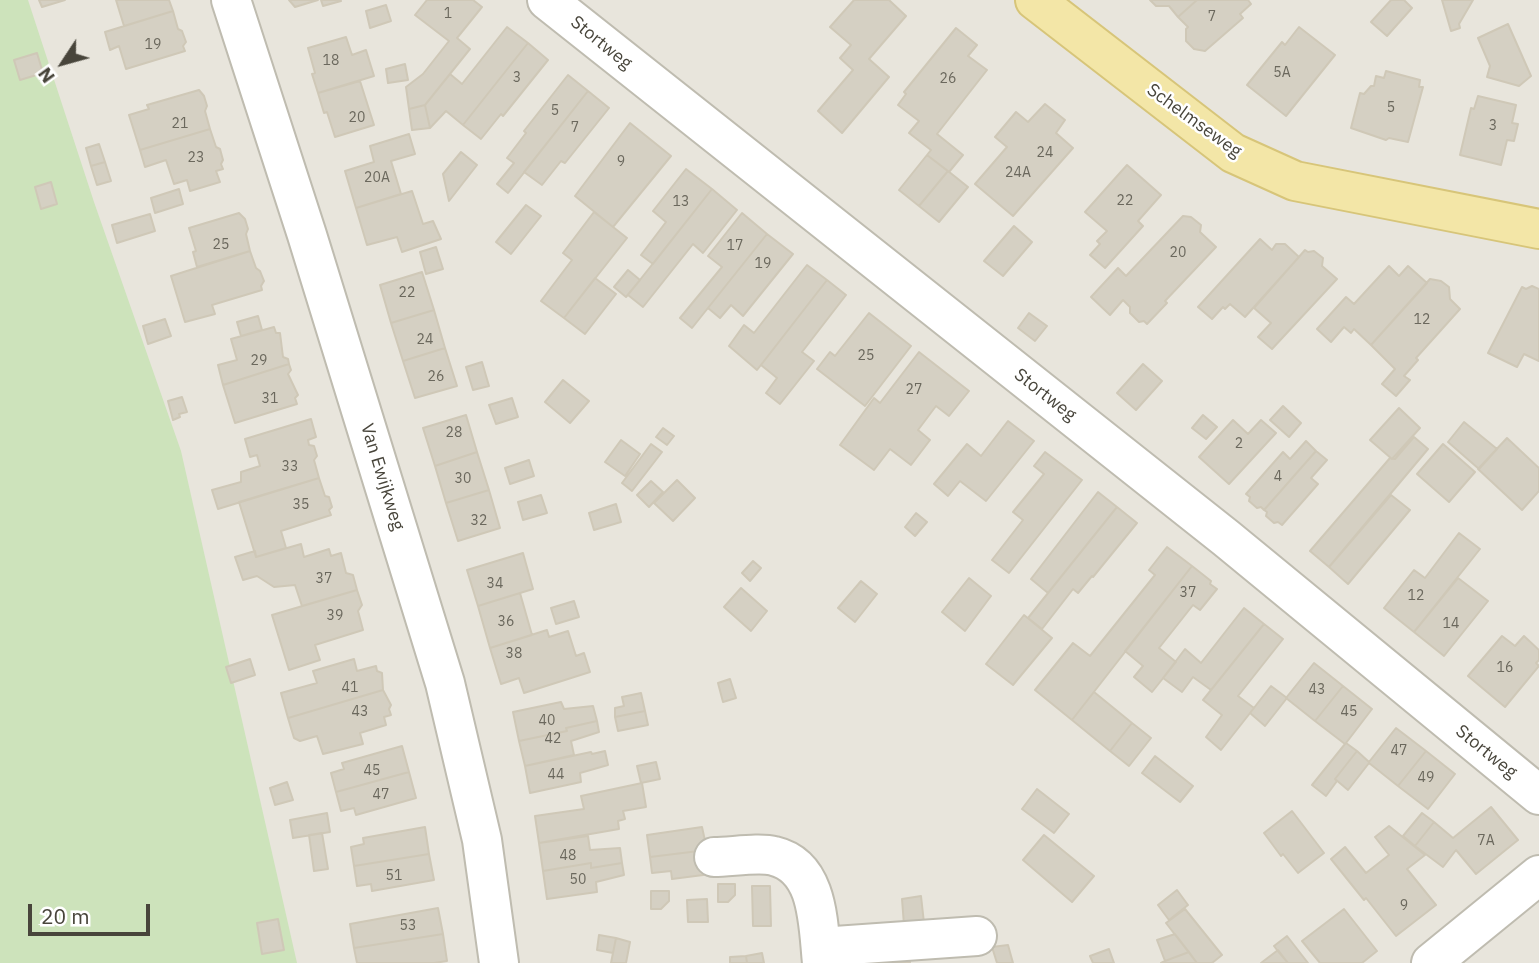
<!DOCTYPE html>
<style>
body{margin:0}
#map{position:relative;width:1539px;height:963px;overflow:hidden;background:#f5f3ed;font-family:"IBM Plex Sans",sans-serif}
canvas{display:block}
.north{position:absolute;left:28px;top:28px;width:70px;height:70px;-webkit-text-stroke:5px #fff;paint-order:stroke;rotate:234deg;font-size:19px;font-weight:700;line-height:28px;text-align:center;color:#48453b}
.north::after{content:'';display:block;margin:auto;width:24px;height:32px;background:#48453b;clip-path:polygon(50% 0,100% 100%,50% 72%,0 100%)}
.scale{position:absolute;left:28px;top:904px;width:122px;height:32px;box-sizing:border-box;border:4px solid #48453b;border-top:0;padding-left:9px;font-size:21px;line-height:24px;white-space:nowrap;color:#48453b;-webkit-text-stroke:5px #fff;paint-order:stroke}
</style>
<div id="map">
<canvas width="1539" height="963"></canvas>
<div class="north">N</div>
<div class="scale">20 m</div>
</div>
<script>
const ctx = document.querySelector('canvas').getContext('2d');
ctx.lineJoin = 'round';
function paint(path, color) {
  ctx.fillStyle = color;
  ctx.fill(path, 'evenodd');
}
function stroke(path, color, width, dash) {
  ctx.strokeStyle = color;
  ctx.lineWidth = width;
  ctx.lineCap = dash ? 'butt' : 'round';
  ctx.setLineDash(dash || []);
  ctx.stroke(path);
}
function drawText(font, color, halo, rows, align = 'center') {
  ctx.font = font + ' "IBM Plex Sans",sans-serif';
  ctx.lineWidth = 5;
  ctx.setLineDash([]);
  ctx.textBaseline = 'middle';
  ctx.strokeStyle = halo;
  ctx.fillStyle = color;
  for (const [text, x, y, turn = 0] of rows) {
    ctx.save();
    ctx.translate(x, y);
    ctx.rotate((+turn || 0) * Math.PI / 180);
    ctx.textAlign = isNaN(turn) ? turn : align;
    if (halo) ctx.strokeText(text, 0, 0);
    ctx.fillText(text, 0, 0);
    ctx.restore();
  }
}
paint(new Path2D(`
 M0 0H1539V963H0Z`), '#e8e5dc');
paint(new Path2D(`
 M0 0H28L94 202 181 451 297 963H0Z`), '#cde3bb');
const building = new Path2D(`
 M39 0H65L42 7Z
 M116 0H169L173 11 124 26Z
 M289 0H318L295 7Z
 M321 0H340L341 1 323 6Z
 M427 0H473L482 7 457 38 470 49 425 105 409 109 406 87 423 74 449 41 415 15Z
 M854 0H889L906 16 869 59 889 77 842 133 818 111 853 70 840 58 851 45 830 27Z
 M1150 0H1197L1178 17 1169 6H1156Z
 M1197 0H1248L1251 4 1240 14 1243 18 1205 51 1194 49 1186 41V29L1188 27 1178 17Z
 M1391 0H1404L1412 8 1387 36 1371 22Z
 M1442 0H1473L1459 24 1460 28 1451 31Z
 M386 5 391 21 370 28 366 11Z
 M173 11 178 29 182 31 186 42 183 46 185 51 126 69 119 46 110 50 105 32Z
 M1508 24 1531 76 1519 86 1487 77 1490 66 1478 38Z
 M507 27 528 43 463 125 446 111 430 128 425 105 450 74 462 84Z
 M1299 27 1335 55 1286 116 1247 85 1282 42 1285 45Z
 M956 28 977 45 968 56 987 70 937 134 963 155 949 172 927 155 931 150 909 133 919 121 898 105 906 94 904 92Z
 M346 37 352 55 366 50 374 76 318 93 312 74 315 73 308 48Z
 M528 43 548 60 503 116 501 114 481 139 463 125Z
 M37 53 43 73 20 80 14 60Z
 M405 64 408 80 388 83 386 69Z
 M1386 71 1420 80 1419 87H1423L1408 142 1389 138 1386 140 1351 128 1360 93 1364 94 1371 86H1374L1376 76 1384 78Z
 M568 75 588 91 508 193 497 184 514 163 507 158 526 133 524 131Z
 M360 81 374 125 335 137 327 112 324 113 318 93Z
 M199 90 204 96 207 106 205 111 210 129 140 150 129 115 149 109 147 105Z
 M588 91 609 108 565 163 561 161 542 185 524 172Z
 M1478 96 1516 105 1512 123 1518 124 1514 141 1507 140 1501 165 1460 155 1471 108 1474 109Z
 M1045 104 1065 120 1056 133 1073 148 1013 216 975 184 1007 147 995 137 1016 112 1028 122Z
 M425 105 430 128 412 130 409 109Z
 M630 123 671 156 613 227 575 196Z
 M210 129 216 147 220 149 223 160 221 164 223 169 216 171 220 182 190 191 187 180 174 184 166 160 145 167 140 150Z
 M409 134 415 154 391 161 401 194 356 208 345 171 374 162 370 146Z
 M99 144 105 162 91 166 86 148Z
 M461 152 477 165 449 201 443 174Z
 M927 155 948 171 919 206 899 190Z
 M105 162 111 181 97 185 91 166Z
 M1127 165 1161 195 1138 221 1143 226 1105 268 1090 255 1100 244 1097 241 1107 231 1085 212Z
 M686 169 712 189 653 264 641 255 666 222 653 211Z
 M948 171 968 187 939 222 919 206Z
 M51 182 57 204 41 209 35 187Z
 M179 189 183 204 155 213 151 198Z
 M712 189 737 210 703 253 693 244 643 307 628 295Z
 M412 191 423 224 433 221 441 239 402 252 397 237 367 245 356 208Z
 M526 205 541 216 511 254 496 242Z
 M594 212 627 238 564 318 541 301 572 260 563 253Z
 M239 213 245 219 248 229 246 234 250 251 197 267 193 252 196 251 189 228Z
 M742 213 767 234 692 328 680 318 722 267 708 256Z
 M150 214 155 231 117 243 112 225Z
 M1183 216 1191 217 1201 225 1200 232 1216 247 1165 301 1167 303 1147 324 1144 321 1139 322 1130 313V307L1123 300 1110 315 1091 297 1118 268 1126 276Z
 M1014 226 1032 242 1003 276 984 261Z
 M767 234 793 254 743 316 731 305 720 318 708 308Z
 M1260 239 1272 250 1276 244H1285L1299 257 1245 317 1230 304 1225 309 1223 307 1212 319 1198 307Z
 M436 247 443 269 426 274 420 252Z
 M1305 250 1308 252 1314 251 1323 258 1322 266 1337 279 1272 349 1258 337 1271 323 1254 308Z
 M250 251 256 268 260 271 264 281 261 286 262 290 212 305 215 314 185 322 171 276Z
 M807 265 827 280 757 370 729 346 744 325 754 333Z
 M1389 266 1399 276 1408 266 1427 283 1371 345 1354 329 1351 333 1344 327 1331 342 1317 329 1346 297 1354 304Z
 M628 270 640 280 626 297 614 287Z
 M422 272 434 310 391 323 380 285Z
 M595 278 616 294 585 334 564 318Z
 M1430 279 1441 281 1449 287 1450 299 1460 309 1416 358 1418 360 1404 376 1410 380 1396 396 1382 384 1395 369 1371 345Z
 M827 280 846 295 802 352 814 361 780 404 766 393 777 378 761 365Z
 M1532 286 1539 289V361L1524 354 1517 367 1488 353 1522 287 1526 289Z
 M434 310 445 348 403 361 391 323Z
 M869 313 911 346 865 406 817 369 830 352 835 356Z
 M1029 313 1047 326 1035 341 1018 328Z
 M258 316 262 330 241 336 237 322Z
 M165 319 171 336 148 344 143 326Z
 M274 327 276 333H280L283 357 288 359 289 364 223 385 218 365 237 360 231 339Z
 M445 348 457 386 415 398 403 361Z
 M919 352 969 391 949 416 936 406 918 430 930 440 911 465 890 449 874 470 840 445 874 398 880 403Z
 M482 362 489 386 473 390 466 367Z
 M289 364 291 370 288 374 298 395 295 398 297 404 235 423 223 385Z
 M1143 364 1162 381 1136 410 1117 393Z
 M563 380 589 401 570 423 545 402Z
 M182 397 187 412 179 414 180 417 173 420 168 401Z
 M512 398 518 417 496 424 489 405Z
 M1283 406 1301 423 1289 437 1270 420Z
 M1399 408 1420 428 1392 459 1370 440Z
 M466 415 477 452 435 466 423 428Z
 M1203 415 1217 427 1206 439 1192 428Z
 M311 419 316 437 308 440 309 445 314 446 317 456 314 460 319 478 218 509 212 490 241 482V472L260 466 257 455 250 457 245 439Z
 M1233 420 1248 434 1261 420 1276 433 1229 484 1199 457Z
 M1008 421 1034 441 986 501 960 481 948 496 934 484 967 444 981 456Z
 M1464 422 1497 449 1479 469 1448 442Z
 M663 428 674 436 667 445 656 437Z
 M1414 437 1428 449 1329 567 1310 551 1390 458 1395 459Z
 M1507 438 1539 468V491L1522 510 1478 469Z
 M621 440 640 454 625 476 605 462Z
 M1306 441 1316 451 1264 510 1261 507 1257 508 1249 501 1250 497 1246 494 1283 452 1290 459Z
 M651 444 662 452 632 491 622 483Z
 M1443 444 1475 472 1449 502 1417 474Z
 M1316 451 1327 460 1311 478 1318 484 1282 525 1278 522 1274 523 1266 516 1267 512 1264 510Z
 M477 452 489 490 446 503 435 466Z
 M1045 452 1082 480 1009 573 992 560 1023 520 1013 512 1044 474 1034 466Z
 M529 460 534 476 510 484 505 468Z
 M319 478 325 496 329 497 332 507 329 510 331 515 281 531 286 548 256 557 239 502Z
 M677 480 695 498 673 521 654 503Z
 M651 481 663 492 649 507 637 495Z
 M489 490 500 528 458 541 446 503Z
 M1098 492 1117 507 1048 593 1031 579Z
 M541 495 547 513 523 520 518 502Z
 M1391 495 1410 510 1348 584 1329 567Z
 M616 504 621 522 594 530 589 513Z
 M1117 507 1137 523 1093 577 1092 576 1078 593 1073 589 1042 629 1028 618Z
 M916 513 927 522 915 536 905 527Z
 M1459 533 1480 549 1414 632 1384 608 1414 570 1425 578Z
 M301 544 304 557 329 549 331 556 341 553 346 573 353 575 357 590 302 606 295 585 274 587 257 576 243 580 235 557 255 551 256 557Z
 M1167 547 1192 566 1072 720 1035 690 1073 643 1090 656 1155 575 1149 570Z
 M523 553 533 589 478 606 467 570Z
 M753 561 761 568 750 581 742 573Z
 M1192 566 1211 581 1210 584 1217 589 1200 610 1193 605 1159 648 1176 662 1152 692 1134 677 1143 666 1125 651Z
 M969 578 991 596 965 631 942 612Z
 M1458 578 1488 601 1444 656 1414 632Z
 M861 581 877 594 855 622 838 608Z
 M741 588 767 611 751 631 724 607Z
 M357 590 362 605 358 611 363 630 315 645 320 660 289 670 272 615Z
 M520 593 532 635 490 648 478 606Z
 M574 601 579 617 556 624 551 608Z
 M1244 608 1264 624 1211 690 1193 677 1182 692 1163 678 1185 649 1201 663Z
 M1024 615 1052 638 1013 685 986 664Z
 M1264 624 1283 639 1238 696 1254 708 1221 750 1206 737 1222 715 1203 700Z
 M547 630 549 637 568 631 576 656 584 653 590 672 524 693 519 678 501 684 490 648Z
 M1502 636 1515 646 1524 636 1539 650V660L1536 663 1539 666 1505 707 1468 676Z
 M250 659 255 675 231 683 226 667Z
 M354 659 357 671 376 666 377 671 382 673 383 690 288 718 281 693 317 683 313 671Z
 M1314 663 1343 686 1315 721 1286 698Z
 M730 679 736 698 723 702 718 683Z
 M1271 686 1287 698 1265 726 1250 713Z
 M1343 686 1372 709 1346 743 1357 751 1335 779 1337 781 1326 796 1312 785 1345 744 1315 721Z
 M383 690 391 705 389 709 391 715 384 717 386 725 360 733 363 744 323 754 317 736 300 741 294 738 288 718Z
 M1094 692 1132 723 1110 751 1072 720Z
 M641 693 645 711 615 717V708L624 706 622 697Z
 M561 702 564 709 593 706 597 721 566 728 567 731 519 741 513 712Z
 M645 711 648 725 618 731 615 717Z
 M597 721 599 732 571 741 574 755 525 766 519 741 567 731 566 728Z
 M1132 723 1151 738 1129 766 1110 751Z
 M1396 728 1426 751 1398 786 1369 763 1348 790 1335 779 1357 751 1369 762Z
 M402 746 409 772 336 792 331 773 344 769 342 763Z
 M605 751 608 765 580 773 581 782 530 793 525 766 591 752 592 754Z
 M1426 751 1455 774 1428 809 1398 786Z
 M1155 756 1193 786 1180 802 1142 773Z
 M656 762 660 779 641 783 637 766Z
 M409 772 416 798 356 815 354 808 341 811 336 792Z
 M287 782 293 800 275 805 270 788Z
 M642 783 646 807 623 811 625 819 618 821 619 829 539 843 535 816 584 809 581 796Z
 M1037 789 1069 814 1054 833 1022 809Z
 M1491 807 1518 840 1476 874 1456 850 1443 867 1415 846 1434 822 1453 838Z
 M1292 811 1324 853 1298 873 1283 854 1281 856 1264 833Z
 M327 813 330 832 293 838 290 820Z
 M1422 813 1434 822 1415 846 1403 836Z
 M1389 826 1425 855 1407 869 1436 905 1396 936 1366 898 1364 900 1331 859 1345 847 1366 873 1389 855 1375 837Z
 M425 827 429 854 354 866 351 847 364 844 363 838Z
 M702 827 707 850 650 857 647 835Z
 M322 833 328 869 314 871 309 835Z
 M1044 835 1094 876 1072 902 1023 860Z
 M588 836 590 850 620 848 622 863 591 868V863L543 871 539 843Z
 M707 850 711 874 672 879 671 871 652 873 650 857Z
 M429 854 434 880 372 891 371 884 357 886 354 866Z
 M591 863V868L622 863 624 875 596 882 597 892 547 899 543 871Z
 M718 884H735V895L728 902H718Z
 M752 886H770L771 926H753Z
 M1177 890 1188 905 1169 920 1158 905Z
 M651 891H669V901L661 909H651Z
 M921 896 924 923 904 925 902 899Z
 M707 899 708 922H688L687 900Z
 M438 908 443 934 354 948 350 924Z
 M1185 909 1222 955 1212 963H1197L1166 923Z
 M1344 909 1377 951 1362 963H1320L1302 941Z
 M278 919 284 950 262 954 257 923Z
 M443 934 447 961 434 963H357L354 948Z
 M1175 934 1189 952 1165 961 1157 940Z
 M599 935 616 938 613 953 597 950Z
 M1287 936 1308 963H1288L1277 950 1274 946Z
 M616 938 630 942 626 963H611Z
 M1008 945 1013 963H997L992 947Z
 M1109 949 1114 963H1093L1090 956Z
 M1278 950 1288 963H1261Z
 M909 951 910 963H873L872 954Z
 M1189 952 1197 963H1161L1165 961Z
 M762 953 764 963H747L746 956Z
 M746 956 747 963H730V957Z`);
paint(building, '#d5d0c3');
stroke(building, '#cfc8b7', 2);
const minor = new Path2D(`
 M231 0 307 235 445 683 482 840 499 963
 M547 0 1226 538 1539 795
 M714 857C731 857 759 852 774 856 820 867 818 926 822 963
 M821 947 977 936
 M1431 963 1539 875`);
const major = new Path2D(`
 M1035 0 1233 153 1295 181 1539 229`);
stroke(minor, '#bfbcb0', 42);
stroke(major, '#d7c579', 42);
stroke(minor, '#fff', 38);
stroke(major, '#f3e6a7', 38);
drawText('14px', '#6b685d', null, [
 ["1",448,14],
 ["7",1212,17],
 ["19",153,45],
 ["18",331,61],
 ["5A",1282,73],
 ["3",517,78],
 ["26",948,79],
 ["5",1391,108],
 ["5",555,111],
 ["20",357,118],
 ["21",180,124],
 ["3",1493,126],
 ["7",575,128],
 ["24",1045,153],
 ["23",196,158],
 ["9",621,162],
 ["24A",1018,173],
 ["20A",377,178],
 ["22",1125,201],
 ["13",681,202],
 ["25",221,245],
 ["17",735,246],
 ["20",1178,253],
 ["19",763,264],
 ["22",407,293],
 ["12",1422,320],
 ["24",425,340],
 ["25",866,356],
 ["29",259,361],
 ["26",436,377],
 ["27",914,390],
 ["31",270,399],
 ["28",454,433],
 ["2",1239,444],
 ["33",290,467],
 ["4",1278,477],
 ["30",463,479],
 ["35",301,505],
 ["32",479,521],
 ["37",324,579],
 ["34",495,584],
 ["37",1188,593],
 ["12",1416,596],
 ["39",335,616],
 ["36",506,622],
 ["14",1451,624],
 ["38",514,654],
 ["16",1505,668],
 ["41",350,688],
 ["43",1317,690],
 ["43",360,712],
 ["45",1349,712],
 ["40",547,721],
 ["42",553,739],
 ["47",1399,751],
 ["45",372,771],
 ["44",556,775],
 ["49",1426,778],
 ["47",381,795],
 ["7A",1486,841],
 ["48",568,856],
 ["51",394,876],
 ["50",578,880],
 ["9",1404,906],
 ["53",408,926]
]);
drawText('18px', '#48453b', '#fff', [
 ["Stortweg",601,43,39],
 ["Schelmseweg",1194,121,36],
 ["Stortweg",1045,395,38],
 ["Van Ewijkweg",382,477,73],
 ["Stortweg",1486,752,39]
]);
</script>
